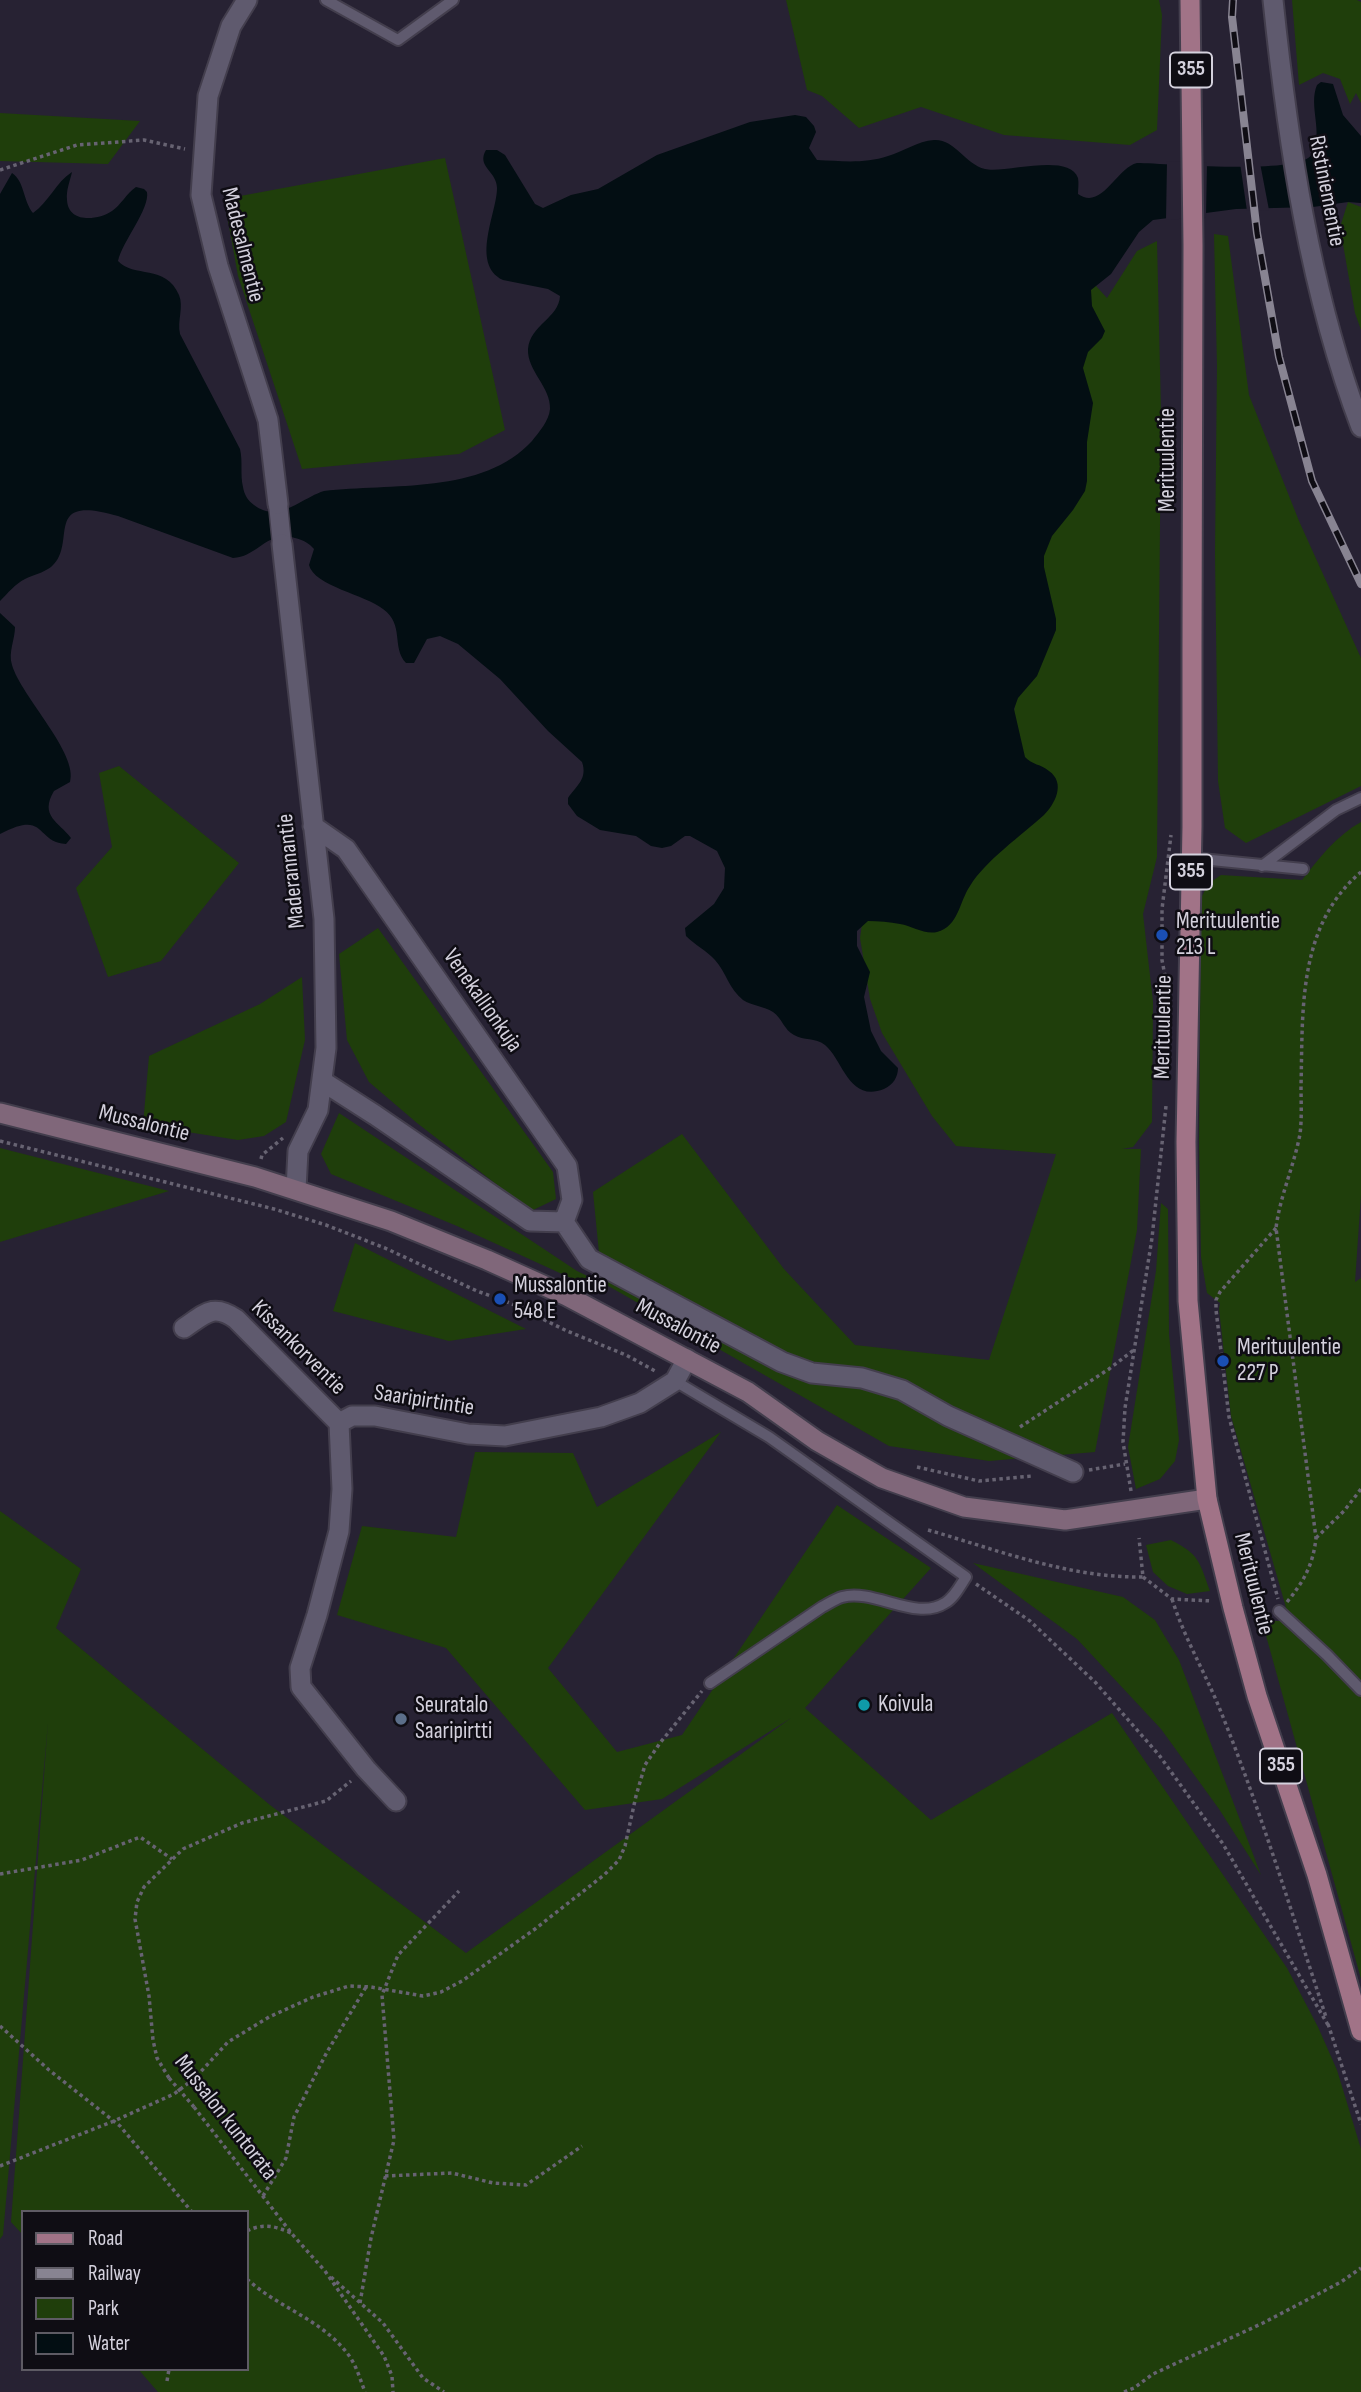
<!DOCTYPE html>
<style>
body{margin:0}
#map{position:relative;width:1361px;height:2392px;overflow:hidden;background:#272233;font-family:"Sofia Sans Condensed",sans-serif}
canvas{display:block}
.legend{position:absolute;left:21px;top:2210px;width:228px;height:161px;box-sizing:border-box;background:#0f0d14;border:2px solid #5e5b64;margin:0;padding:9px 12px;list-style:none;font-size:21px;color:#d4d1dd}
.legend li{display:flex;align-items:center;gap:14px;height:35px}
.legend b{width:35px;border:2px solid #5e5b64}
</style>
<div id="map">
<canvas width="1361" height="2392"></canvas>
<ul class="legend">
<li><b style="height:9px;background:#a17387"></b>Road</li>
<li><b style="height:9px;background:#888492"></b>Railway</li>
<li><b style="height:19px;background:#1f3e0b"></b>Park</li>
<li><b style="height:19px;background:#030e13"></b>Water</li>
</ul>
</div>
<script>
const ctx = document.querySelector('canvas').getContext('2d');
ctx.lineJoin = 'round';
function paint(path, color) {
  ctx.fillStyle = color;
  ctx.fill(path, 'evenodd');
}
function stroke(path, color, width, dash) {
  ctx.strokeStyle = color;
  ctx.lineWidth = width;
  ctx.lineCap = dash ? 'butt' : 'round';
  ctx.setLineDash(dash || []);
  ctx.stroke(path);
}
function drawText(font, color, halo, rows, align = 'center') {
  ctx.font = font + ' "Sofia Sans Condensed",sans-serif';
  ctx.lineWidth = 5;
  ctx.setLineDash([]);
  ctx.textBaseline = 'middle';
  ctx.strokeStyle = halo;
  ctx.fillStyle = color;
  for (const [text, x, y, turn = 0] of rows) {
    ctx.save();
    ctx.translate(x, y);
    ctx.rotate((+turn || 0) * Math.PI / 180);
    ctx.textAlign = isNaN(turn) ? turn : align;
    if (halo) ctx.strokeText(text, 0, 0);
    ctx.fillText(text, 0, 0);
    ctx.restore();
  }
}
paint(new Path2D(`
 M786 0H1159L1162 15 1157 130 1130 145 1004 135 921 107 859 128 822 96 807 90Z
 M1292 0H1357L1361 2V103L1356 93 1350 104 1340 79 1323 73 1299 85Z
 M0 113 140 121 108 164 0 161Z
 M445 158 505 430 459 454 302 469 238 276 224 199Z
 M1348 202 1361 207V330L1355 313 1340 227Z
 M1214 234 1228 236 1249 395 1299 521 1361 658V786L1246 843 1225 828 1218 781 1215 553 1217 366Z
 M1157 241 1161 412 1157 857 1143 914 1153 1002 1152 1122 1133 1147 1122 1149H1141L1137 1230 1095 1452 989 1461 889 1446 603 1283 597 1290 457 1226 331 1174 321 1154 339 1113 577 1271 602 1283 593 1192 682 1134 784 1269 855 1345 989 1360 1056 1154 956 1146 932 1116 882 1033 870 999 860 938 867 890 998 809 1086 275 1107 298 1137 251Z
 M119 766 239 863 161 961 108 977 76 888 112 847 99 773Z
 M1361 822V1195L1355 1282 1361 1278V1979L1262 1621H1279L1287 1611 1231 1416 1219 1309 1220 1303 1207 1293 1201 1257 1199 1143 1201 898 1208 884 1221 875 1302 880C1319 858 1336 836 1361 822Z
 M378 928 553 1172 556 1199 531 1211 417 1123 369 1082 347 1040 339 954Z
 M302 977 305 1040 286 1122 264 1136 238 1140 143 1125 149 1056 260 1004Z
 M0 1148 169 1191 0 1242Z
 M1161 1203 1168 1209 1169 1334 1179 1440 1175 1461 1160 1479 1136 1489 1128 1447 1156 1271Z
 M355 1243 526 1329 449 1341 333 1311Z
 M721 1432 548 1668 617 1752 682 1735 837 1505 931 1568 805 1708 931 1820 1112 1713 1287 1968 1318 2027 1337 2070 1361 2149V2392H158L138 2369H247V2212H23V2235L11 2222 48 1722 3 2235 0 2239V1511L81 1569 56 1628 270 1805 466 1953 791 1718 662 1799 585 1810 446 1648 337 1615 362 1526 456 1537 475 1452 573 1453 597 1507Z
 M1171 1540C1200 1555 1199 1561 1210 1591L1187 1594 1168 1586 1153 1572 1146 1545Z
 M973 1563 1123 1597 1155 1620 1179 1660 1261 1875 1219 1809 1161 1729 1077 1639Z`), '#1f3e0b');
paint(new Path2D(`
 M1321 82 1333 84 1343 115 1361 136V203L1348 202 1313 207 1236 209 1153 220 1139 232 1111 274 1091 290 1092 306 1105 331 1102 338 1088 352 1083 368 1093 403 1087 442V481L1085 491 1073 510 1052 536 1044 556V567L1056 619V630L1037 676 1018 698 1014 709 1025 757C1032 765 1041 764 1049 771 1066 783 1055 804 1044 815 1022 835 985 861 970 886 959 902 959 926 937 932 925 935 912 926 900 924 890 922 878 921 868 921L857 931V946L870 972 864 997 871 1031 881 1051 898 1068C898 1077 893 1085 884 1089 849 1103 843 1060 825 1045 815 1037 804 1041 794 1035 784 1030 782 1018 773 1012 764 1006 752 1006 743 1000 729 989 726 972 715 960 707 951 695 945 686 936L685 928 714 904 724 888 725 868 717 851 690 836H685L671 846 662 848 651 846 636 836 600 830 577 816 568 804V798C576 786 588 779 582 762L548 731 500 679 458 644 440 636 427 639 414 663H406C391 647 405 625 383 609 366 595 314 586 309 565L314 549C309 543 303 540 295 538 266 530 258 557 233 558L118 516C40 493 79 544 51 567 43 573 33 575 25 579 15 584 8 593 0 601V194L12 173C25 182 23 201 33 213 49 202 56 182 72 172 70 181 66 190 67 200 68 223 97 221 112 211 121 205 126 194 136 187L144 189 147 192C150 209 122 242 118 261 133 278 166 264 179 295 184 307 177 321 180 334L240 449C243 462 240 474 243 487 244 494 248 501 254 505 279 524 301 498 324 491 390 483 483 495 532 441 539 432 549 421 550 409 551 387 527 371 528 349 530 325 559 318 560 296L548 289 503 280C470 264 497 213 497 188 497 171 476 167 486 150H497L505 155 535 204 543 208 571 195 598 189 657 155 750 122 795 115 806 117 814 126 816 132 809 148 817 160C841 161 864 164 888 156 902 152 918 141 934 140 955 139 965 164 985 169 1004 174 1069 152 1078 178 1079 183 1078 189 1078 194 1102 211 1116 168 1137 163 1164 163 1301 176 1312 154 1324 133 1308 106 1317 85Z
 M0 613 15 627C15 640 8 652 12 665 21 696 79 754 70 782L54 791C39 816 59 822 71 838L66 844C35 842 47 809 0 834Z`), '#030e13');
paint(new Path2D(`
 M1167 161 1207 163 1206 217 1166 220Z
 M1240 163H1260L1269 210 1247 211Z`), '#272233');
const service = new Path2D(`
 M326 0 398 40 453 0
 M1191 858 1303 869
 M1262 866 1336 810 1361 798
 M675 1381 769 1437 966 1577C960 1586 954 1598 945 1603 916 1622 874 1588 842 1597 835 1599 828 1604 822 1607L710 1683
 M1279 1611 1327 1655 1361 1690`);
const pedestrian = new Path2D(`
 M278 504 282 544`);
const minor = new Path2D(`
 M247 0 231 26 208 96 201 195 218 266 268 420 278 504
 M282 544 324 919 326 1048 318 1110 298 1151 296 1189
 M313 826 346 849 567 1166 572 1200 564 1222
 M322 1081 375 1115 530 1221 564 1222
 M564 1222 589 1259 782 1362 812 1373 862 1378 902 1390 948 1416 1073 1472
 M184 1328C205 1314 213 1303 236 1319L339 1423
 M396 1801 366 1769 301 1687 300 1668 317 1615 339 1531 342 1489 339 1423 352 1416H375L468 1434 505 1436 601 1417 640 1403 675 1381 687 1359`);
const tertiary = new Path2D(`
 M1273 0C1288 144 1310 292 1361 427`);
const secondary = new Path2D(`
 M0 1113 255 1177 391 1221 487 1260 567 1296 748 1392 817 1441 882 1478 964 1507 1065 1520 1207 1499`);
const primary = new Path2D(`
 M1190 0 1193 245 1192 647V827L1186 1142 1188 1301 1207 1499 1233 1608 1257 1696 1317 1875 1361 2031`);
stroke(service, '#433e4d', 14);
stroke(pedestrian, '#433e4d', 21);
stroke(minor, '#433e4d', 23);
stroke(tertiary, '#433e4d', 23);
stroke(secondary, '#433e4d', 23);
stroke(primary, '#433e4d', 23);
stroke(new Path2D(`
 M0 170 77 145 144 140 185 149
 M1169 997 1162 960V909L1171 835
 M0 1141 274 1209 326 1225 385 1248 477 1291 510 1303 567 1331 626 1355 657 1372
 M261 1159 262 1155 283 1138
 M1276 1228 1220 1292 1216 1300V1310L1229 1417 1278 1599
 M1020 1427 1109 1369 1135 1349
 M917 1467 979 1481 1032 1476
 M1089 1470 1125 1464
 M1131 1491 1123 1442 1125 1408 1152 1238 1166 1106
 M928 1530C998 1550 1068 1578 1143 1577L1139 1538
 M1316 1538 1344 1511 1361 1489
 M1143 1577 1172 1599 1212 1601
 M976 1584 1030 1621 1095 1682 1159 1755 1223 1844 1328 2025
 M1172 1599C1184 1637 1204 1671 1219 1707 1260 1808 1292 1914 1326 2017
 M1287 1602C1304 1581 1313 1565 1316 1538L1276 1228C1280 1196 1294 1166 1300 1134 1302 1119 1301 1102 1301 1086 1303 1011 1297 926 1361 872
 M0 1874 82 1860 140 1837 172 1859
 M1328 2024 1361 2124
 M0 2026 49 2070 120 2126 192 2212
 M169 2078 157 2058 153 2040 149 1996 135 1919 137 1902 144 1887 183 1849 242 1823 326 1801 351 1781
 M194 2107 292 2234 325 2271 384 2356 392 2376 393 2392
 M0 2166 114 2121 174 2094 195 2078 228 2042 269 2017 313 1997 349 1986 371 1987 423 1996 441 1992 462 1981 535 1929 604 1875 619 1860 625 1846 636 1796 645 1765 660 1743 702 1691
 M385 2176 452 2173 493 2183 526 2185 582 2146
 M263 2196 286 2158 294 2117 327 2052 366 1987
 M247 2231C263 2223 275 2226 291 2233
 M331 2277 383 2323 423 2378 444 2392
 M247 2279C277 2307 321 2319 347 2353 356 2364 360 2379 365 2392
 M360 2303 371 2238 394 2140 382 1995 398 1955 459 1891
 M167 2381 169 2369
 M1124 2392 1134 2388 1153 2374 1263 2323 1341 2282 1361 2268`), '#676372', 3.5, [3.5, 3.5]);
stroke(service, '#5f5a6e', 10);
stroke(pedestrian, '#5f5a6e', 18);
stroke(minor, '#5f5a6e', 19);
stroke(tertiary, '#5f5a6e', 19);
stroke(secondary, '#80677a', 19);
stroke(primary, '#a17387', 19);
const rail = new Path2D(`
 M1233 0 1232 17 1257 233 1279 357 1312 481 1361 584`);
stroke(rail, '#888492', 8);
stroke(rail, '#0f0d14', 5, [16]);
stroke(new Path2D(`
 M169 2078 194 2107`), '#676372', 3.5, [3.5, 3.5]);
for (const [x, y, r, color] of [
 [1162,935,7,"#1a4fb4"],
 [500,1299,7,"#1a4fb4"],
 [1223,1361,7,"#1a4fb4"],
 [864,1705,7,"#0f9aa8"],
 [401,1719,7,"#5c6f8a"]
]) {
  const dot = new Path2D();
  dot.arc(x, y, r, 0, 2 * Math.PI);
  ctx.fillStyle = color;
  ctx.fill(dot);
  stroke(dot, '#0f0d14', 2.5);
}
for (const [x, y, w] of [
 [1191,70,42],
 [1191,872,42],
 [1281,1766,42]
]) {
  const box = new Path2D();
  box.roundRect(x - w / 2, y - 17.5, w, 35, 5);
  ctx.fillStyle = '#0f0d14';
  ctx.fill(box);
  stroke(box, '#d4d1dd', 2);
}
drawText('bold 21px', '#d4d1dd', null, [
 ["355",1191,70],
 ["355",1191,872],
 ["355",1281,1766]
]);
drawText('23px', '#d4d1dd', '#0f0d14', [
 ["Ristiniementie",1326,191,79],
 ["Madesalmentie",242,245,76],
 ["Merituulentie",1168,460,-90],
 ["Maderannantie",292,871,-96],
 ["Venekallionkuja",482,1001,55],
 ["Merituulentie",1164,1027,-89],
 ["Mussalontie",144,1124,14],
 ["Mussalontie",678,1327,28],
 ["Kissankorventie",298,1348,45],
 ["Saaripirtintie",424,1401,9],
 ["Merituulentie",1253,1584,76],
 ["Mussalon kuntorata",225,2118,52]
]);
drawText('23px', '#d4d1dd', '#0f0d14', [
 ["Merituulentie",1176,922],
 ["213 L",1176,948],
 ["Mussalontie",514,1286],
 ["548 E",514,1312],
 ["Merituulentie",1237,1348],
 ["227 P",1237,1374],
 ["Koivula",878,1705],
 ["Seuratalo",415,1706],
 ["Saaripirtti",415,1732]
], 'left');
</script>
